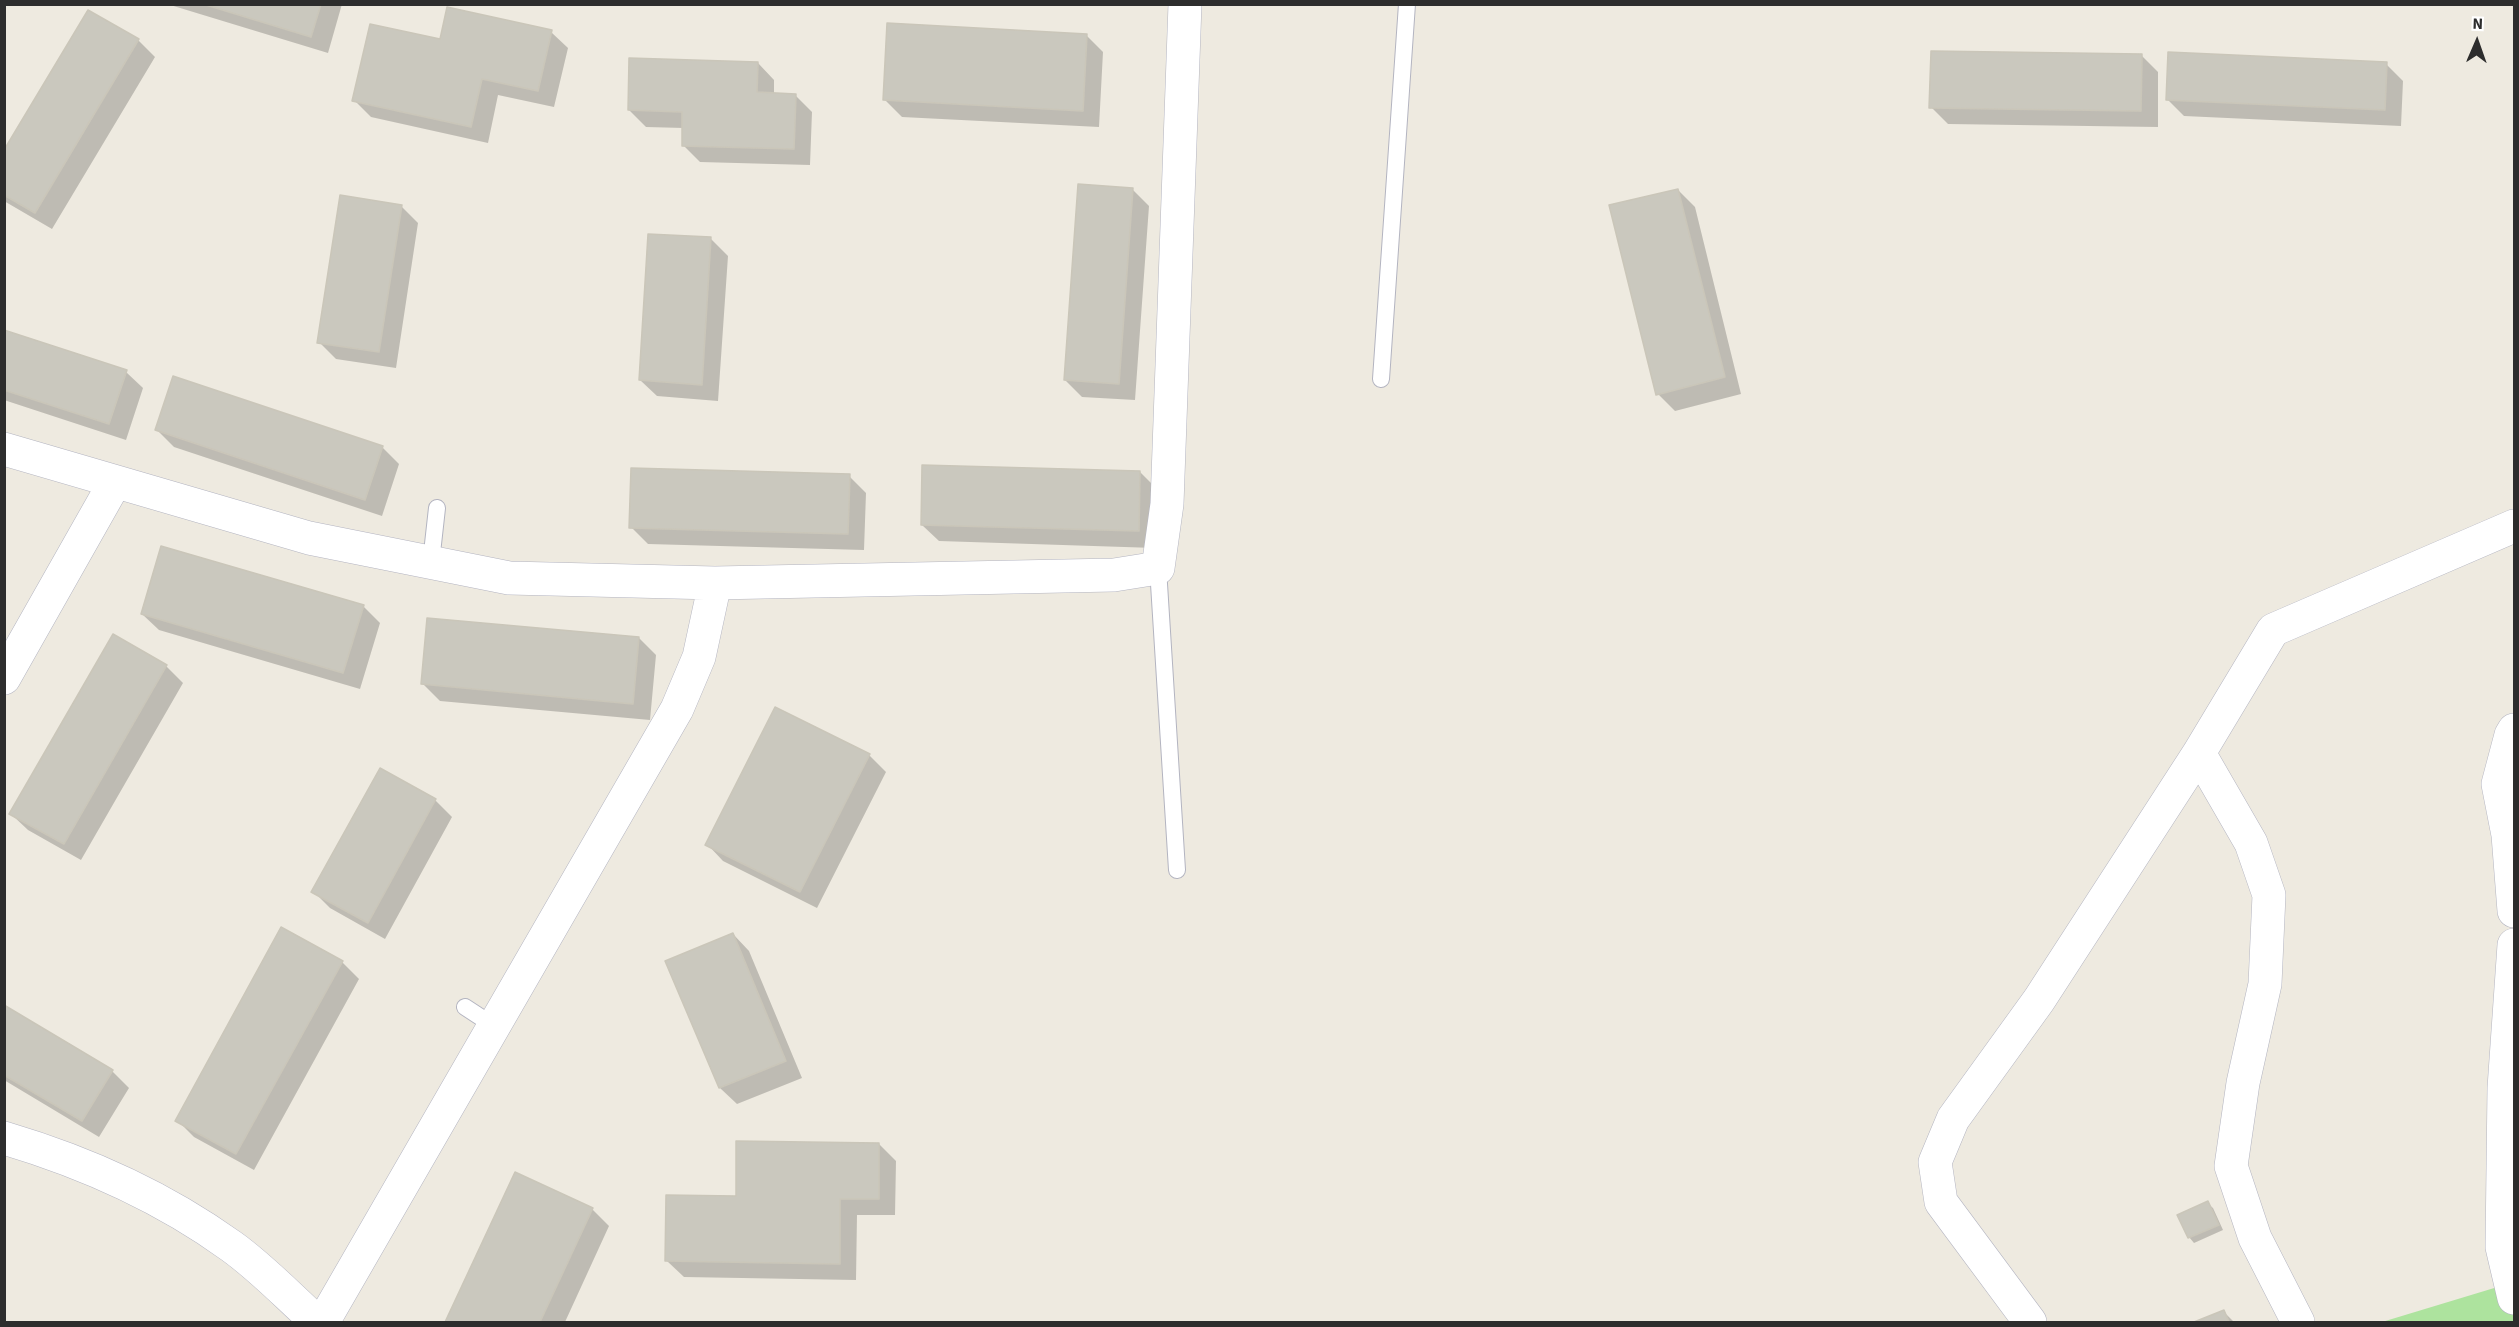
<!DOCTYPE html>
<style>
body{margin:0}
#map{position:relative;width:2519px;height:1327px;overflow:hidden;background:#eeeae0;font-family:"Source Sans 3",sans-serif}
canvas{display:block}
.frame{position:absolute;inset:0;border:6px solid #2d2d2d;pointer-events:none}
.north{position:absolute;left:2447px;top:12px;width:60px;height:60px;-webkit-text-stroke:4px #fff;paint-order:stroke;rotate:2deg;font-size:16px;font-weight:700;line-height:24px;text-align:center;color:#2d2d2d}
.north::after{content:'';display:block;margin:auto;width:21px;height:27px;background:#2d2d2d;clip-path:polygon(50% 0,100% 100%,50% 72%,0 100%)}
</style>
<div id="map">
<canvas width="2519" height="1327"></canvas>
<div class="frame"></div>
<div class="north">N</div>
</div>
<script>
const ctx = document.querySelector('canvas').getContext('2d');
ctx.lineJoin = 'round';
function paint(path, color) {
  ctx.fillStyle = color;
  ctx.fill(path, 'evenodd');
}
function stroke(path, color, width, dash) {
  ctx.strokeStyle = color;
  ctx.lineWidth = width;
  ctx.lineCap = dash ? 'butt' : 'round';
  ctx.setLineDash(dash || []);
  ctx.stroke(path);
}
paint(new Path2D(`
 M2514 1282V1322H2382Z`), '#ade39e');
paint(new Path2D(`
 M167 4H342L328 53Z
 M551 32 568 48 554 107 498 95 488 143 371 117 354 100 441 41Z
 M1086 35 1103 52 1099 127 902 117 885 100Z
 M138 40 155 57 52 229 4 201V153Z
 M2141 55 2158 72V127L1948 124 1931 107Z
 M758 63 774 80V94L795 95 812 112 810 165 700 162 683 145 684 128 646 127 629 110Z
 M2386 64 2403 81 2401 126 2184 116 2167 99Z
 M1132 189 1149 206 1135 400 1082 397 1065 380Z
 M1678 190 1695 207 1741 394 1675 411 1658 394Z
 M401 206 418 223 396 368 336 359 319 342Z
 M711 239 728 256 718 401 657 396 640 380Z
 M4 331 126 372 143 388 126 440 4 400Z
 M157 430 382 447 399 464 382 516 174 447Z
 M1140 472 1157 489 1155 548 939 541 922 525Z
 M849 476 866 493 864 550 648 544 631 527Z
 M363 606 380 623 360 689 159 630 142 614Z
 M639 638 656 655 650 720 440 701 423 684Z
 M166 666 183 683 81 860 28 830 11 814Z
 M869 755 886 772 817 908 723 861 707 844Z
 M435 800 452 817 385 939 330 908 313 891Z
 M733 934 749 951 802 1078 737 1104 720 1088Z
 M342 962 359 979 254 1170 194 1137 177 1120Z
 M4 1007 112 1071 129 1088 99 1137 4 1080Z
 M879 1144 896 1161 895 1215H857L856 1280 684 1277 667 1261 737 1198Z
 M515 1174 592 1209 609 1226 565 1322H447Z
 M2207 1203 2213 1208 2223 1230 2194 1243 2189 1237Z
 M2223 1311 2234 1322H2198Z`), '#0003');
const building = new Path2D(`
 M203 4H321L311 37Z
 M447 7 552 30 538 91 482 79 471 127 352 101 370 24 440 39Z
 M88 10 139 39 35 213 4 195V150Z
 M887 23 1087 34 1083 111 883 100Z
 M1931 51 2142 54 2141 111 1929 108Z
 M2168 52 2387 62 2385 110 2166 100Z
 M629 58 758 62 757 92 796 94 794 149 682 146V112L628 110Z
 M1078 184 1133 188 1119 384 1064 380Z
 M1678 189 1725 377 1656 395 1609 205Z
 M340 195 402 205 379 352 317 343Z
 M648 234 711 237 702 385 639 380Z
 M4 330 127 370 109 424 4 390Z
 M173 376 383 446 365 500 155 430Z
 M922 465 1140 471 1139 531 921 525Z
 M631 468 850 474 848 534 629 528Z
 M161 546 364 605 343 673 141 614Z
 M427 618 639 637 633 704 421 684Z
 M113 634 167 665 64 844 9 814Z
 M775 707 870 754 800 892 705 845Z
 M380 768 436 799 368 923 311 892Z
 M281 927 343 961 236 1154 175 1121Z
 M733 933 786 1061 719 1088 665 961Z
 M4 1005 113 1070 82 1121 4 1075Z
 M736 1141 879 1143V1199H840V1264L665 1261 666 1195 736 1196Z
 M515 1172 593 1208 540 1322H445Z
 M2208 1201 2219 1225 2188 1238 2177 1215Z
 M2224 1310 2229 1322H2194Z`);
paint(building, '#cac8be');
stroke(building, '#cac6b9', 1.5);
const lane = new Path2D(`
 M1381 379 1407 4
 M431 562 437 508
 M1158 568 1177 870
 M465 1007 494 1026`);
const street = new Path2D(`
 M4 449 309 538 509 578 715 583 1114 575 1158 568 1167 504 1185 4
 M4 678 115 482
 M2514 730 2511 735 2498 784 2508 835 2514 911
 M2199 753 2251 843 2269 895 2265 984 2243 1083 2231 1166 2255 1238 2298 1322
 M2514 945 2504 1088 2502 1247 2514 1298
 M4 1138C85 1162 163 1197 231 1246 262 1268 289 1297 317 1322
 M323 1322 677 709 699 657 715 583
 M2030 1322 1941 1202 1935 1162 1953 1119 2039 1000 2199 753 2273 630 2514 526`);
stroke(lane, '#b3b4c0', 18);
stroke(street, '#b3b4c0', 34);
stroke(lane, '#fff', 16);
stroke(street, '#fff', 33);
</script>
